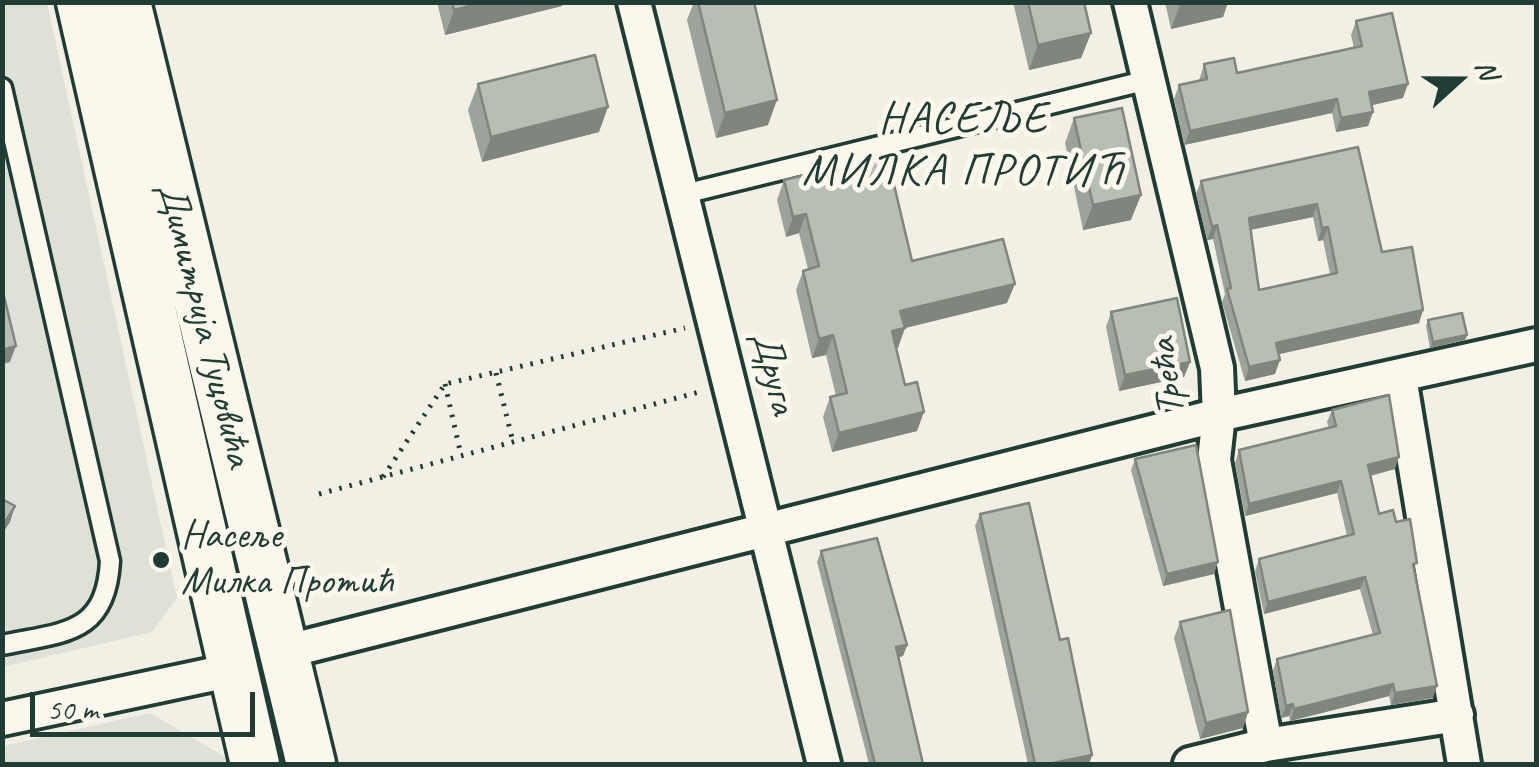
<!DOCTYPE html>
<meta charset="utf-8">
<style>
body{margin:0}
#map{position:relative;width:1539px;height:767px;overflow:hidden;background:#f2f0e5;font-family:Caveat,sans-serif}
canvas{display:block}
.frame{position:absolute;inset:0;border:5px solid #1f3d34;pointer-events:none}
.north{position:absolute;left:1409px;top:30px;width:100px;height:100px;-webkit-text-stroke:8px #fbf7ec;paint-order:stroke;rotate:69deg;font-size:28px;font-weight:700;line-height:40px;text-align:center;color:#1f3d34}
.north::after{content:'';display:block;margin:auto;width:35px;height:45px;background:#1f3d34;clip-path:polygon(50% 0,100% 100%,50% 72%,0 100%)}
.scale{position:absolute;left:30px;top:692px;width:225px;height:45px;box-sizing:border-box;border:5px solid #1f3d34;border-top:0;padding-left:12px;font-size:30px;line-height:35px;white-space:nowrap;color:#1f3d34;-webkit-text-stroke:8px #fbf7ec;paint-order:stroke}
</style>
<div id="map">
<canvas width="1539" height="767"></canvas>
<div class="frame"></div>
<div class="north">N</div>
<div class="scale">50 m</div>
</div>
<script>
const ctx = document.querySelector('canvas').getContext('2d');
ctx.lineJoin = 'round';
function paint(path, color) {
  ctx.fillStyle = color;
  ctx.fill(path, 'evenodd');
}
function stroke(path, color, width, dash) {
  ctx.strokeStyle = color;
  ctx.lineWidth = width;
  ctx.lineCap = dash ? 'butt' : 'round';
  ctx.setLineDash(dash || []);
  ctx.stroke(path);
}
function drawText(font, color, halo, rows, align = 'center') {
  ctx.font = font + ' Caveat,sans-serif';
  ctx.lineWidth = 10;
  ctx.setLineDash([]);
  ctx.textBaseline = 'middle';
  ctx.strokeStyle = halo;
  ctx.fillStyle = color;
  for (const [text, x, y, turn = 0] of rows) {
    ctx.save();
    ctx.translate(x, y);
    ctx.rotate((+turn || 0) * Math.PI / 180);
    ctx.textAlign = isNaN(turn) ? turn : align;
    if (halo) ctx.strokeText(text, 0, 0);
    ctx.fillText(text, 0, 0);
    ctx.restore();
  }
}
paint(new Path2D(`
 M2 3H47L177 598 152 632 3 667Z
 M150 713 227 758 229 764H3V746Z`), '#e0e1d6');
const lane = new Path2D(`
 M2 88 110 561C106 635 64 632 2 645
 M684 194 1148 80`);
const street = new Path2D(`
 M634 2 824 764
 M1130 2 1217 368 1219 415 1214 460 1266 745
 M1400 377 1464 764
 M284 652 1219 415 1536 345
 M2 719 233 670
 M1190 764 1266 745 1457 715`);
const secondary = new Path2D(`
 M81 2 255 764
 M126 2 311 764`);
stroke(lane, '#1f3d34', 25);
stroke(street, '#1f3d34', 40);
stroke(secondary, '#1f3d34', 55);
stroke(new Path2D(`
 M496 373 513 442
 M445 384 461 455
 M383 477 445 384 685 328
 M319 494 703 391`), '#1f3d34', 5, [2.5, 8]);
stroke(lane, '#fbf7ec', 18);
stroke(street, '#fbf7ec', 32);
stroke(secondary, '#fbf7ec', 48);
paint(new Path2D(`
 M437 2H563L562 6 445 35Z
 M694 2H754L768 125 716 138 687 20Z
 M1013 2H1084L1091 33 1081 58 1029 70Z
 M1165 2H1228L1223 17 1171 29Z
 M1356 21 1403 98 1372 105 1373 112 1368 126 1336 132 1332 113 1184 145 1174 99 1179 85 1199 81 1204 64 1237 73 1354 48 1351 35Z
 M478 84 599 132 482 162 468 110Z
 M1074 118 1131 220 1083 230 1065 143Z
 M1358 147 1382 252 1423 310 1419 323 1278 354 1275 374 1245 381 1222 302 1225 294 1213 239 1207 240 1196 194 1201 181ZM1313 217 1318 241 1323 240 1330 274 1259 290 1251 230Z
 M784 180 912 261 1007 303 905 328 896 348 917 431 832 452 823 417 830 397 836 396 826 355 812 358 796 290 803 271 808 269 799 233 786 237 777 200Z
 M1111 312 1190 362 1184 377 1119 391 1106 327Z
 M1428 320 1467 335 1465 340 1430 348 1426 326Z
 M1332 410 1395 469 1371 476 1379 514 1396 522 1414 571 1433 698 1391 705 1389 696 1290 721 1289 716 1281 718 1273 671 1277 659 1373 635 1360 589 1264 614 1255 571 1259 559 1347 536 1337 493 1245 516 1235 463 1239 450 1329 428 1327 422Z
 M1135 459 1214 574 1163 586 1131 470Z
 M980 514 1060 640 1092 755 1089 764H1028L975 526Z
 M821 551 907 645 903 656 898 657 923 764H869L817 562Z
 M1180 622 1248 712 1243 728 1200 739 1174 638Z`), '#9da39a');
paint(new Path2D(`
 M484 2H563L562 6 445 35 454 10Z
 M1186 2H1228L1223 17 1171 29 1180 4Z
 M1091 33 1081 58 1029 70 1038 45Z
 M1408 84 1403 98 1364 107 1369 92Z
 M1337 99 1332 113 1184 145 1190 131Z
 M777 100 768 125 716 138 725 113Z
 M608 107 599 132 482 162 491 137Z
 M1373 112 1368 126 1336 132 1341 118Z
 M1141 195 1131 220 1083 230 1093 205Z
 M1317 204 1313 217 1244 231 1249 218Z
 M806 214 799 233 786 237 793 217Z
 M1217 225 1213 239 1207 240 1212 227Z
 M1328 227 1323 240 1318 241 1322 228Z
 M1015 284 1007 303 905 328 898 348 885 351 900 311Z
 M1423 310 1419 323 1271 356 1276 343Z
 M833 335 826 355 812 358 819 339Z
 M1467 335 1465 340 1430 348 1433 342Z
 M16 346 10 362 2 364V350Z
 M1280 360 1275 374 1245 381 1249 367Z
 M1190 362 1184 377 1119 391 1125 375Z
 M924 412 917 431 832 452 839 433Z
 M1399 457 1395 469 1364 477 1368 465Z
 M1341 481 1337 493 1245 516 1249 504Z
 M15 506 10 522 2 534V527Z
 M1218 562 1214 574 1163 586 1167 574Z
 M1365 577 1360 589 1264 614 1268 602Z
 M907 645 903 656 892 659 896 647Z
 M1393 684 1389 696 1290 721 1294 709Z
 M1437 686 1433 698 1391 705 1395 693Z
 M1293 704 1289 716 1281 718 1286 706Z
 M1248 712 1243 728 1200 739 1206 723Z
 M1092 755 1089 764H1048Z`), '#80857d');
const building = new Path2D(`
 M452 2H484L454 10Z
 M698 2H754L777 100 725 113Z
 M1028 2H1084L1091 33 1038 45Z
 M1392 13 1408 84 1369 92 1373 112 1341 118 1337 99 1190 131 1179 85 1207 79 1204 64 1234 58 1237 73 1362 46 1356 21Z
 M595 55 608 107 491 137 478 84Z
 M1122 108 1141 195 1093 205 1074 118Z
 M1358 147 1382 252 1412 247 1423 310 1276 343 1280 360 1249 367 1227 289 1231 288 1217 225 1212 227 1201 181ZM1317 204 1322 228 1328 227 1337 273 1259 290 1249 218Z
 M887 155 912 261 1003 239 1015 284 900 311 905 328 892 331 905 385 917 382 924 412 839 433 830 397 847 393 833 335 819 339 803 271 819 266 806 214 793 217 784 180Z
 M2 288 16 346 2 350Z
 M1177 298 1190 362 1125 375 1111 312Z
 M1462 313 1467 335 1433 342 1428 320Z
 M1389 395 1399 457 1368 465 1379 514 1393 510 1396 522 1410 519 1417 563 1413 564 1437 686 1395 693 1393 684 1294 709 1293 704 1286 706 1277 659 1380 633 1365 577 1268 602 1259 559 1354 534 1341 481 1249 504 1239 450 1336 426 1332 410Z
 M1196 445 1218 562 1167 574 1135 459Z
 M2 499 15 506 2 527Z
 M1029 503 1060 640 1068 638 1092 755 1048 764H1035L980 514Z
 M877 538 907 645 896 647 923 764H875L821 551Z
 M1230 610 1248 712 1206 723 1180 622Z`);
paint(building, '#b7beb3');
stroke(building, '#80857d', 2.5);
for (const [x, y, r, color] of [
 [161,560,10,"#1f3d34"]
]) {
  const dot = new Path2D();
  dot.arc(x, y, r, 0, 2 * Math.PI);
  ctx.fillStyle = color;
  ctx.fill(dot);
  stroke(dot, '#fbf7ec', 4);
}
drawText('40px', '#1f3d34', '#fbf7ec', [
 ["Димитрија Туцовића",204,325,76],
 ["Друга",773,373,76],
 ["Трећа",1168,377,-97]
]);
drawText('40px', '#1f3d34', '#fbf7ec', [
 ["Насеље",181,537],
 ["Милка Протић",181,583]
], 'left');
ctx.letterSpacing = '2.5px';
drawText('45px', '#1f3d34', '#fbf7ec', [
 ["НАСЕЉЕ",964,120],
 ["МИЛКА ПРОТИЋ",964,172]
]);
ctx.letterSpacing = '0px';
</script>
